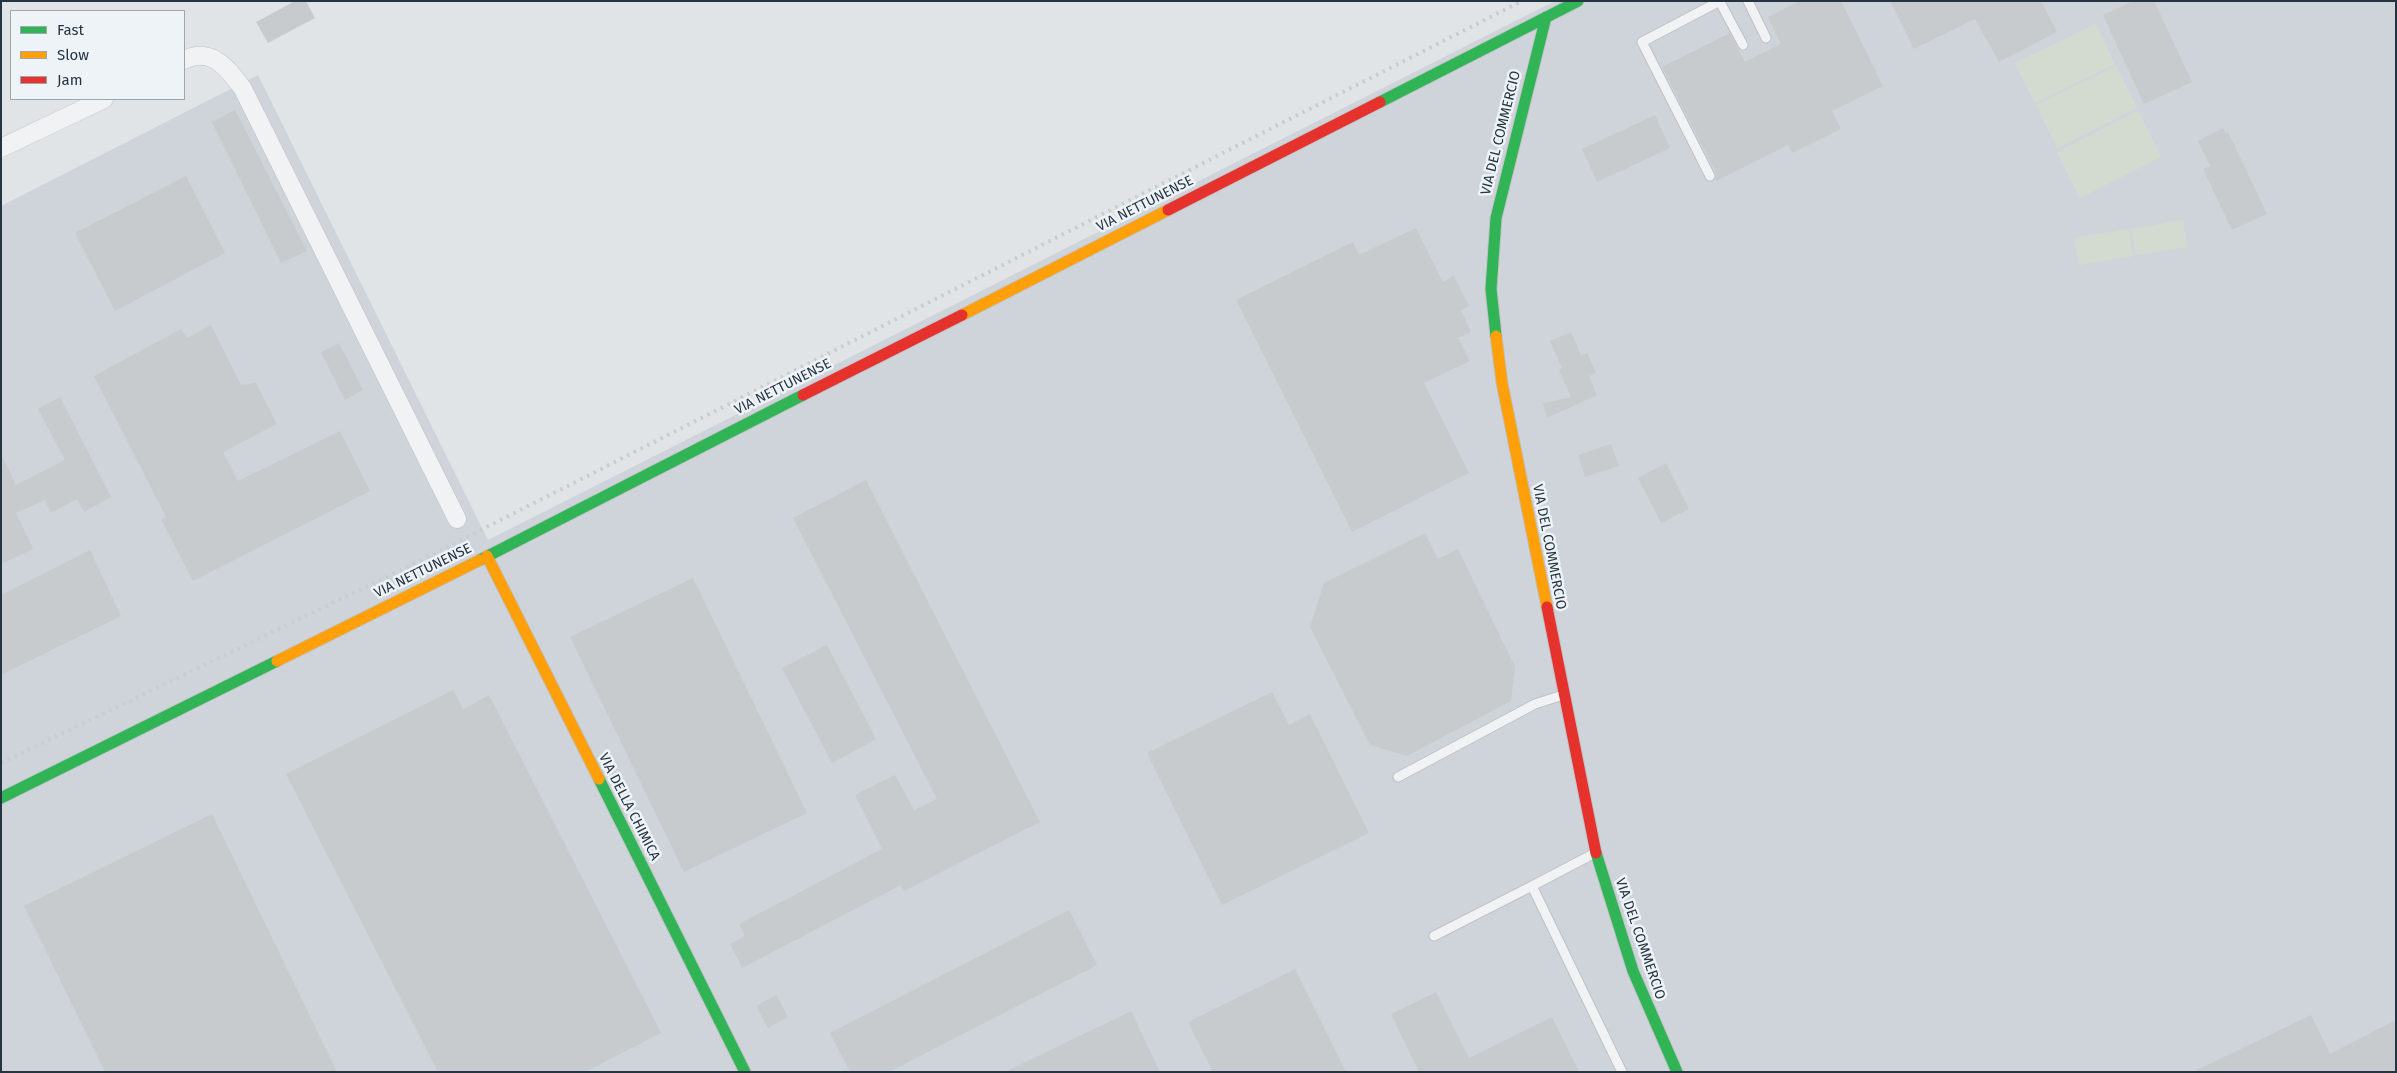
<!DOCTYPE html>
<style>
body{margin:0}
#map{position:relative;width:2397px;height:1073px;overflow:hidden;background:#e1e4e7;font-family:"Fira Sans",sans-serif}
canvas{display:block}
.frame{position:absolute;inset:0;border:2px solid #263442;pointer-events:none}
.legend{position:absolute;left:10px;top:10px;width:175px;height:90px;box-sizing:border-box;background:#eef3f7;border:1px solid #9ea7af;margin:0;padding:6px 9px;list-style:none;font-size:15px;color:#263442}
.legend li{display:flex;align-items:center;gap:10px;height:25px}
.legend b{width:25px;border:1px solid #9ea7af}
</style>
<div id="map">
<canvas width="2397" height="1073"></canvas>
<div class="frame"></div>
<ul class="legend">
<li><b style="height:6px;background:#30b455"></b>Fast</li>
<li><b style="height:6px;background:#ff9f0a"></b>Slow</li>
<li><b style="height:6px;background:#e5322d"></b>Jam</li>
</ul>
</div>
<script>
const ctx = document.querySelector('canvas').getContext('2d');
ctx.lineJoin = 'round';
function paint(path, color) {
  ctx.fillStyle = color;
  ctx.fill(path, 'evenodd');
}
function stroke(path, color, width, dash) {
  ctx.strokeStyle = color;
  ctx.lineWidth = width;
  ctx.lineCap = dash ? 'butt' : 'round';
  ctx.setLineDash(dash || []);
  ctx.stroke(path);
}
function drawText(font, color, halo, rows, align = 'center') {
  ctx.font = font + ' "Fira Sans",sans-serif';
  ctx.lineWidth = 5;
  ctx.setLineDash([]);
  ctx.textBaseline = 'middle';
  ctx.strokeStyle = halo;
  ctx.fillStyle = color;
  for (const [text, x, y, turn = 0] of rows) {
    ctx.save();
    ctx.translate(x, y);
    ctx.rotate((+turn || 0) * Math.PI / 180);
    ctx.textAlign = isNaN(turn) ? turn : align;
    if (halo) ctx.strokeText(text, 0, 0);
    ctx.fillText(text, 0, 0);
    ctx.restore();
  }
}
paint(new Path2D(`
 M1555 1H2396V1072H1V206L258 75 488 540Z`), '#cfd4db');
paint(new Path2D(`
 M2096 24 2115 64 2035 103 2015 63Z
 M2116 66 2137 108 2057 148 2036 105Z
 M2138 111 2161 157 2080 198 2057 152Z
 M2183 220 2187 247 2136 255 2131 229Z
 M2129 229 2133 256 2079 265 2074 238Z`), '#d3dbd1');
paint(new Path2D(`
 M295 1H306L315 18 268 43 256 22Z
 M1800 1H1841L1883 86 1832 111 1841 129 1792 153 1788 145 1716 181V173L1662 67 1730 33 1745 62 1781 44 1768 17Z
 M1890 1H2041L2057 32 1999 62 1975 19 1914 49Z
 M2133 1H2154L2192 82 2144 104 2103 15Z
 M235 110 307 251 281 263 212 122Z
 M1655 115 1670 148 1597 182 1582 149Z
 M2223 128 2226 134 2228 132 2267 214 2232 230 2203 169 2210 166 2198 141Z
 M186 176 225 253 115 311 75 233Z
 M1416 228 1443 282 1454 276 1469 306 1461 310 1471 332 1458 338 1470 361 1424 383 1469 473 1352 532 1236 300 1353 242 1359 255Z
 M211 325 241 385 256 383 277 424 223 452 238 481 340 431 370 491 193 581 161 519 166 517 94 376 181 329 187 338Z
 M1571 332 1581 355 1587 353 1596 373 1589 376 1597 395 1547 418 1543 403 1571 397 1559 370 1562 368 1550 341Z
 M339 343 363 390 345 400 321 352Z
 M60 397 111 497 84 512 77 499 51 513 45 500 16 513 33 549 1 564V454L16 485 65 460 38 409Z
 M1611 444 1619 466 1585 477 1578 455Z
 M1666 463 1689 509 1661 523 1638 478Z
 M866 480 1040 822 904 891 901 885 742 968 730 944 745 936 739 924 882 849 855 795 895 775 914 810 937 799 793 518Z
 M1425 533 1438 559 1458 549 1515 667 1511 701 1407 756 1370 745 1310 627 1324 583Z
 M90 550 121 616 1 675V595Z
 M693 578 807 813 684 872 570 637Z
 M827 645 876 739 832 763 782 668Z
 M453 690 463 709 489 695 661 1033 585 1072H438L286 774Z
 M1272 692 1289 725 1310 714 1369 833 1222 905 1147 753Z
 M212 814 337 1072H105L24 906Z
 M1069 910 1097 965 889 1072H850L830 1033Z
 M1295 969 1346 1072H1213L1188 1022Z
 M1436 992 1469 1058 1552 1017 1579 1072H1419L1391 1014Z
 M776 995 788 1017 768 1028 756 1006Z
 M1131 1011 1160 1072H1005Z
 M2311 1015 2330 1054 2396 1020V1072H2193Z`), '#c7cbce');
const lane = new Path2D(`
 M1748 1 1766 38
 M1720 2 1743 45
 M1710 176 1642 42 1720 1
 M1398 777 1535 704 1563 695
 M1595 853 1532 886 1622 1072
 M1434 936 1532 886`);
const street = new Path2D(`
 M184 60C212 46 228 69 243 89L457 519
 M1 148 104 99`);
const fast = new Path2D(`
 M1380 102 1578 1
 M1496 336 1491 289 1496 218 1546 17
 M480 560 803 395
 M599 779 745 1072
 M1 798 277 661
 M1596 853 1633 971 1677 1072`);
const slow = new Path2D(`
 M962 315 1168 210
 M1496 336 1502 383 1547 607
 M487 556 599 779
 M277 661 480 560`);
const jam = new Path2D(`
 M1168 210 1380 102
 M803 395 962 315
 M1547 607 1596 853`);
stroke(lane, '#bfc2c5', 11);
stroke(street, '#bfc2c5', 19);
stroke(fast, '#bfc2c5', 13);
stroke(slow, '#bfc2c5', 13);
stroke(jam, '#bfc2c5', 13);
stroke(lane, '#f1f2f3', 9);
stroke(street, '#f1f2f3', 18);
stroke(fast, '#30b455', 11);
stroke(slow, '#ff9f0a', 11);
stroke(jam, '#e5322d', 11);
stroke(new Path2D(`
 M1 763 418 562 1522 1`), '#caccce', 4, [2.5, 5]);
drawText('14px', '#263442', '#eef3f7', [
 ["VIA DEL COMMERCIO",1501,133,-76],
 ["VIA NETTUNENSE",1145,204,-27],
 ["VIA NETTUNENSE",783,387,-27],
 ["VIA DEL COMMERCIO",1549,547,79],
 ["VIA NETTUNENSE",423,571,-26],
 ["VIA DELLA CHIMICA",629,807,63],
 ["VIA DEL COMMERCIO",1640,939,71]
]);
</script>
